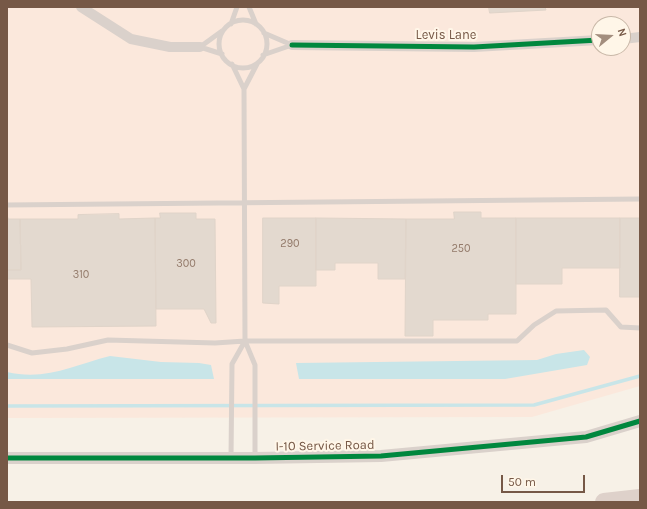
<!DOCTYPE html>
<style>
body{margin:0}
#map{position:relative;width:647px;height:509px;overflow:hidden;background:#f7f1e7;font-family:Karla,sans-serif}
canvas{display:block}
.frame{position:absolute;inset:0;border:8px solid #765846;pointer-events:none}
.north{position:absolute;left:591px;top:16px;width:40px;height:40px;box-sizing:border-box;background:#fff6e8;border:1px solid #c8b7a7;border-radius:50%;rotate:72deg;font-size:11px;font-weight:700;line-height:16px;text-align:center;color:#765846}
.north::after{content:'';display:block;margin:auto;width:14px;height:18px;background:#a38e7e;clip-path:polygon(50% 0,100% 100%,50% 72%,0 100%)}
.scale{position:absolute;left:501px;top:475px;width:84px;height:18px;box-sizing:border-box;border:2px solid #765846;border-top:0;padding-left:5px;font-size:12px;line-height:14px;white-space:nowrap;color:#765846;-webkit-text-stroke:3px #fff6e8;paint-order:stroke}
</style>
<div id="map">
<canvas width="647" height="509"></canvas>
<div class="frame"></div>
<div class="north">N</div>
<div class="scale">50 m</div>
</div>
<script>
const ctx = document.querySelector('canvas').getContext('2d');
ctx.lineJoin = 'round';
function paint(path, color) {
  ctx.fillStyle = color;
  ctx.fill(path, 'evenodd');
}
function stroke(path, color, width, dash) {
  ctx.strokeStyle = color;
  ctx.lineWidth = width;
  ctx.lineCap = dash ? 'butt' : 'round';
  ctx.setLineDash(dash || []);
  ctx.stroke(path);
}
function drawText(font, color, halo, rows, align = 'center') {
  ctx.font = font + ' Karla,sans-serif';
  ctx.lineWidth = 4;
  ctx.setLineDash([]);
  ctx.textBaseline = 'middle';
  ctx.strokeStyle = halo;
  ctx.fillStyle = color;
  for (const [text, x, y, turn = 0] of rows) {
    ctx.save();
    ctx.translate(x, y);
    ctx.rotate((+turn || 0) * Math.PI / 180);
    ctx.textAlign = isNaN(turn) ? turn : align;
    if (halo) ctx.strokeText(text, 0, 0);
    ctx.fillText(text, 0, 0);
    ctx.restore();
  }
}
paint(new Path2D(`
 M7 7H640V386L532 417 7 418ZM599 24H623V48H599Z`), '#fbe8dc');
paint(new Path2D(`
 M584 350 590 357 587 365 505 379H299L296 363 537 360 556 354Z
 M110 356 161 362 199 363 211 365 214 379H7V372C46 381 74 365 110 356Z`), '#c8e5e8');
stroke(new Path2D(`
 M7 406 534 405 640 376`), '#c8e5e8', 3.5);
const building = new Path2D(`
 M489 7H545L546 10 490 13Z
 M454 212H481V218H516V314H488V320H433V336H405L406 219H454Z
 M160 213H196V219H215L216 323H211L204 309H156L155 218H160Z
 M7 214 8 219H20L21 270H7Z
 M119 214V219L155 218 156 326 32 327 31 279H7V270H21L20 219H78V215Z
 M263 218H316V286H279V304L263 303Z
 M316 218 406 219 405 279H378V263H335V270H316Z
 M516 218H620V268H562V284H516Z
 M620 218H640V297H620Z`);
paint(building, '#e3d9cf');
stroke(building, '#e0d4c9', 1);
stroke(new Path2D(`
 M249 7 256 24
 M219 44a24 24 0 1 1 48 0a24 24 0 1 1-48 0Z
 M231 24 237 7
 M264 33 292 45
 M200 47 222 31
 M200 47 222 54
 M263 55 292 45
 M232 64 244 89 245 341 255 365V457
 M244 89 257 64
 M7 205 640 199
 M7 345 32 353 67 349 108 340 215 343 245 341H517L534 325 556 311 606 310 621 327 640 328
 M231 458 232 364 245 341`), '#dad1cb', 5);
stroke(new Path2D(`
 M81 7 131 39 170 47H200
 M623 39 640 37
 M292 45 474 47 599 40`), '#dad1cb', 10);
stroke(new Path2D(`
 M7 458H255L381 456 586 437 640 421`), '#dad1cb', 12);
stroke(new Path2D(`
 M604 502 640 498`), '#ded1ca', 18);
stroke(new Path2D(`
 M292 45 474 47 599 40
 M7 458H255L381 456 586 437 640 421`), '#00873e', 5);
drawText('11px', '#937a6a', null, [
 ["290",290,244],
 ["250",461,249],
 ["300",186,264],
 ["310",81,275]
]);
drawText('13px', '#765846', '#fff6e8', [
 ["Levis Lane",446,35],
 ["I-10 Service Road",325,446,-1]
]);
</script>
